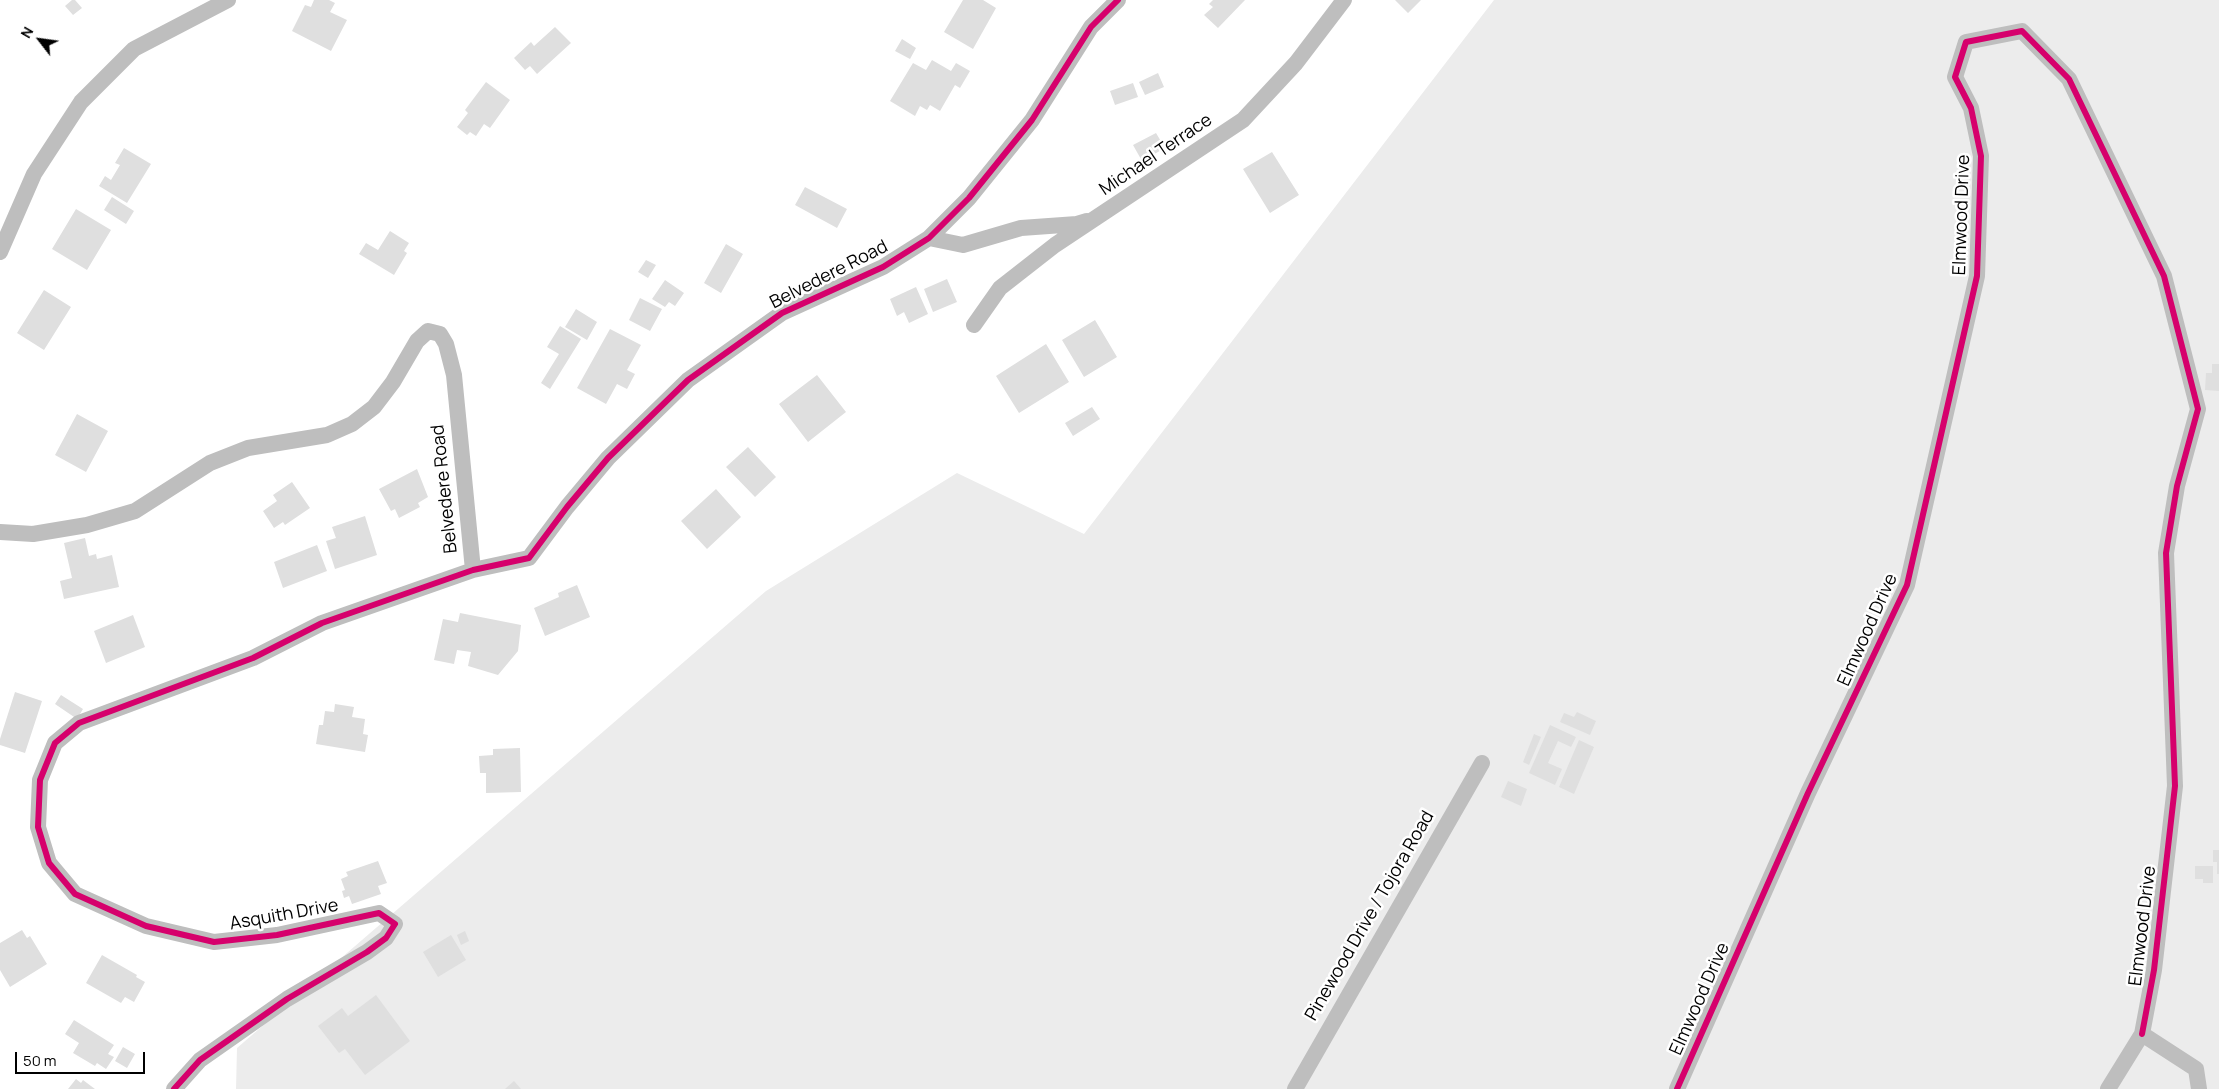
<!DOCTYPE html>
<style>
body{margin:0}
#map{position:relative;width:2219px;height:1089px;overflow:hidden;background:#fff;font-family:Manrope,sans-serif}
canvas{display:block}
.north{position:absolute;left:15px;top:15px;width:50px;height:50px;-webkit-text-stroke:4px #fff;paint-order:stroke;rotate:300deg;font-size:14px;font-weight:700;line-height:20px;text-align:center;color:#000}
.north::after{content:'';display:block;margin:auto;width:18px;height:22px;background:#000;clip-path:polygon(50% 0,100% 100%,50% 72%,0 100%)}
.scale{position:absolute;left:15px;top:1052px;width:130px;height:22px;box-sizing:border-box;border:2px solid #000;border-top:0;padding-left:6px;font-size:15px;line-height:18px;white-space:nowrap;color:#000;-webkit-text-stroke:4px #fff;paint-order:stroke}
</style>
<div id="map">
<canvas width="2219" height="1089"></canvas>
<div class="north">N</div>
<div class="scale">50 m</div>
</div>
<script>
const ctx = document.querySelector('canvas').getContext('2d');
ctx.lineJoin = 'round';
function paint(path, color) {
  ctx.fillStyle = color;
  ctx.fill(path, 'evenodd');
}
function stroke(path, color, width, dash) {
  ctx.strokeStyle = color;
  ctx.lineWidth = width;
  ctx.lineCap = dash ? 'butt' : 'round';
  ctx.setLineDash(dash || []);
  ctx.stroke(path);
}
function drawText(font, color, halo, rows, align = 'center') {
  ctx.font = font + ' Manrope,sans-serif';
  ctx.lineWidth = 5;
  ctx.setLineDash([]);
  ctx.textBaseline = 'middle';
  ctx.strokeStyle = halo;
  ctx.fillStyle = color;
  for (const [text, x, y, turn = 0] of rows) {
    ctx.save();
    ctx.translate(x, y);
    ctx.rotate((+turn || 0) * Math.PI / 180);
    ctx.textAlign = isNaN(turn) ? turn : align;
    if (halo) ctx.strokeText(text, 0, 0);
    ctx.fillText(text, 0, 0);
    ctx.restore();
  }
}
paint(new Path2D(`
 M1494 0H2219V1089H236L237 1048 766 591 957 473 1084 534Z`), '#ececec');
paint(new Path2D(`
 M72 0H75L82 8 73 15 65 6Z
 M314 0H329L335 3 330 12 347 20 331 51 292 31 305 5 311 7Z
 M963 0H983L996 8 973 49 944 32Z
 M1213 0H1245L1218 28 1204 15 1213 7 1209 4Z
 M1395 0H1421L1408 13Z
 M555 27 571 43 537 74 530 66 525 70 514 58 531 42 534 46Z
 M902 39 916 48 910 59 895 51Z
 M932 60 951 71 956 63 970 71 960 88 955 85 940 111 930 105 927 110 920 106 915 116 890 101 913 63 926 70Z
 M1158 73 1164 87 1145 95 1139 82Z
 M486 82 510 100 490 128 484 124 476 136 470 132 467 135 457 127 468 113 465 110Z
 M1133 83 1138 97 1115 105 1110 91Z
 M1156 133 1165 148 1142 161 1133 145Z
 M124 148 151 164 127 203 99 186 105 176 111 180 120 165 115 163Z
 M1272 152 1299 195 1270 213 1243 169Z
 M805 187 847 209 837 228 795 205Z
 M112 197 134 211 126 224 104 210Z
 M76 209 111 230 87 270 52 249Z
 M390 231 409 243 404 251 407 253 394 275 359 254 366 243 378 250Z
 M726 244 743 254 721 293 704 283Z
 M646 260 656 265 648 278 638 272Z
 M947 279 957 302 933 312 924 289Z
 M665 280 684 293 675 306 669 302 665 307 652 299Z
 M916 287 928 314 909 323 904 312 897 316 890 299Z
 M44 290 71 307 44 350 17 333Z
 M640 298 662 309 650 331 629 320Z
 M576 309 597 322 587 340 565 327Z
 M1095 320 1117 357 1084 377 1062 340Z
 M560 326 581 339 550 389 541 383 559 354 547 347Z
 M610 329 641 345 627 370 635 374 627 389 617 384 606 404 577 388Z
 M1046 344 1069 382 1019 413 996 376Z
 M2212 364H2219V391L2205 390 2206 373H2212Z
 M817 375 846 412 808 442 779 404Z
 M1092 407 1100 419 1073 436 1065 423Z
 M77 414 108 431 86 472 55 455Z
 M748 447 776 477 755 497 726 467Z
 M417 469 428 497 418 503 420 507 399 518 395 509 391 511 379 489Z
 M292 482 310 508 285 525 283 522 274 528 263 511 277 501 273 495Z
 M716 489 741 517 707 549 681 521Z
 M365 516 377 555 335 569 326 541 336 538 332 527Z
 M85 538 89 556 96 554 97 559 112 555 119 587 64 599 60 581 72 578 64 543Z
 M317 545 327 571 283 588 274 562Z
 M577 585 590 617 545 636 534 608 559 597 558 593Z
 M460 613 521 625 518 651 498 675 468 666 471 652 457 650 454 664 434 660 443 619 458 622Z
 M133 615 145 647 106 663 94 631Z
 M15 692 42 701 25 753 0 745V739Z
 M61 695 83 709 77 719 55 704Z
 M335 704 354 707 352 717 365 719 363 734 368 735 365 752 316 744 319 725H323L325 711 334 712Z
 M1577 712 1596 721 1590 735 1560 722 1564 713 1574 717Z
 M1550 725 1576 737 1571 747 1558 741 1548 763 1562 769 1555 785 1529 773Z
 M1534 734 1541 737 1529 765 1523 762Z
 M1579 740 1594 747 1574 794 1559 787Z
 M520 748 521 792 486 793V773H480L479 756 493 755V749Z
 M1508 781 1527 789 1521 806 1501 797Z
 M2213 850H2219V874H2217V862H2213Z
 M378 861 387 883 378 886 381 894 352 904 349 896 344 898 342 891 345 890 341 879 348 876 346 872Z
 M2195 866H2213V883H2203V879H2195Z
 M22 930 27 938 30 936 47 964 10 987 0 970V943Z
 M465 931 469 941 461 945 457 935Z
 M451 935 466 960 438 977 423 952Z
 M102 955 137 975 136 977 145 982 134 1002 125 997 121 1003 86 983Z
 M376 995 410 1041 365 1075 345 1049 339 1053 318 1026 342 1008 348 1016Z
 M74 1020 114 1045 108 1054 114 1057 106 1069 97 1063 95 1066 73 1053 79 1043 65 1034Z
 M123 1047 135 1054 127 1068 115 1061Z
 M76 1079 81 1083 83 1080 95 1089H68Z
 M514 1081 521 1089H505Z`), '#dfdfdf');
stroke(new Path2D(`
 M929 238 963 245 1021 228 1077 224 1087 221
 M0 252 34 174 81 102 134 49 228 0
 M974 325 1000 288 1055 245 1243 120 1296 63 1344 0
 M0 532 33 534 87 525 135 511 210 463 248 448 327 435 352 424 374 407 393 382 417 341 428 331 440 334 446 344 454 375 473 570
 M174 1089 200 1060 287 999 367 952 386 938 395 924 379 913 277 935 214 942 146 926 75 894 49 863 38 827 40 780 55 743 79 723 253 658 322 623 473 570 529 558 567 507 608 458 688 380 782 313 883 267 929 238 969 198 1032 120 1091 27 1118 0
 M1295 1089 1482 763
 M1677 1089 1808 793 1907 585 1977 276 1981 156 1971 108 1955 77 1966 42 2022 31 2069 79 2164 276 2198 409 2177 486 2166 553 2175 786 2154 970 2142 1034
 M2108 1089 2142 1034 2196 1069 2199 1089`), '#bebebe', 16);
stroke(new Path2D(`
 M174 1089 200 1060 287 999 367 952 386 938 395 924 379 913 277 935 214 942 146 926 75 894 49 863 38 827 40 780 55 743 79 723 253 658 322 623 473 570 529 558 567 507 608 458 688 380 782 313 883 267 929 238 969 198 1032 120 1091 27 1118 0
 M1677 1089 1808 793 1907 585 1977 276 1981 156 1971 108 1955 77 1966 42 2022 31 2069 79 2164 276 2198 409 2177 486 2166 553 2175 786 2154 970 2142 1034`), '#d6006c', 6);
drawText('18px', '#000', '#fff', [
 ["Michael Terrace",1156,155,-34],
 ["Elmwood Drive",1962,215,-88],
 ["Belvedere Road",829,275,-27],
 ["Belvedere Road",445,489,-96],
 ["Elmwood Drive",1868,630,-66],
 ["Asquith Drive",284,915,-10],
 ["Pinewood Drive / Tojora Road",1370,916,-60],
 ["Elmwood Drive",2143,926,-83],
 ["Elmwood Drive",1700,999,-66]
]);
</script>
